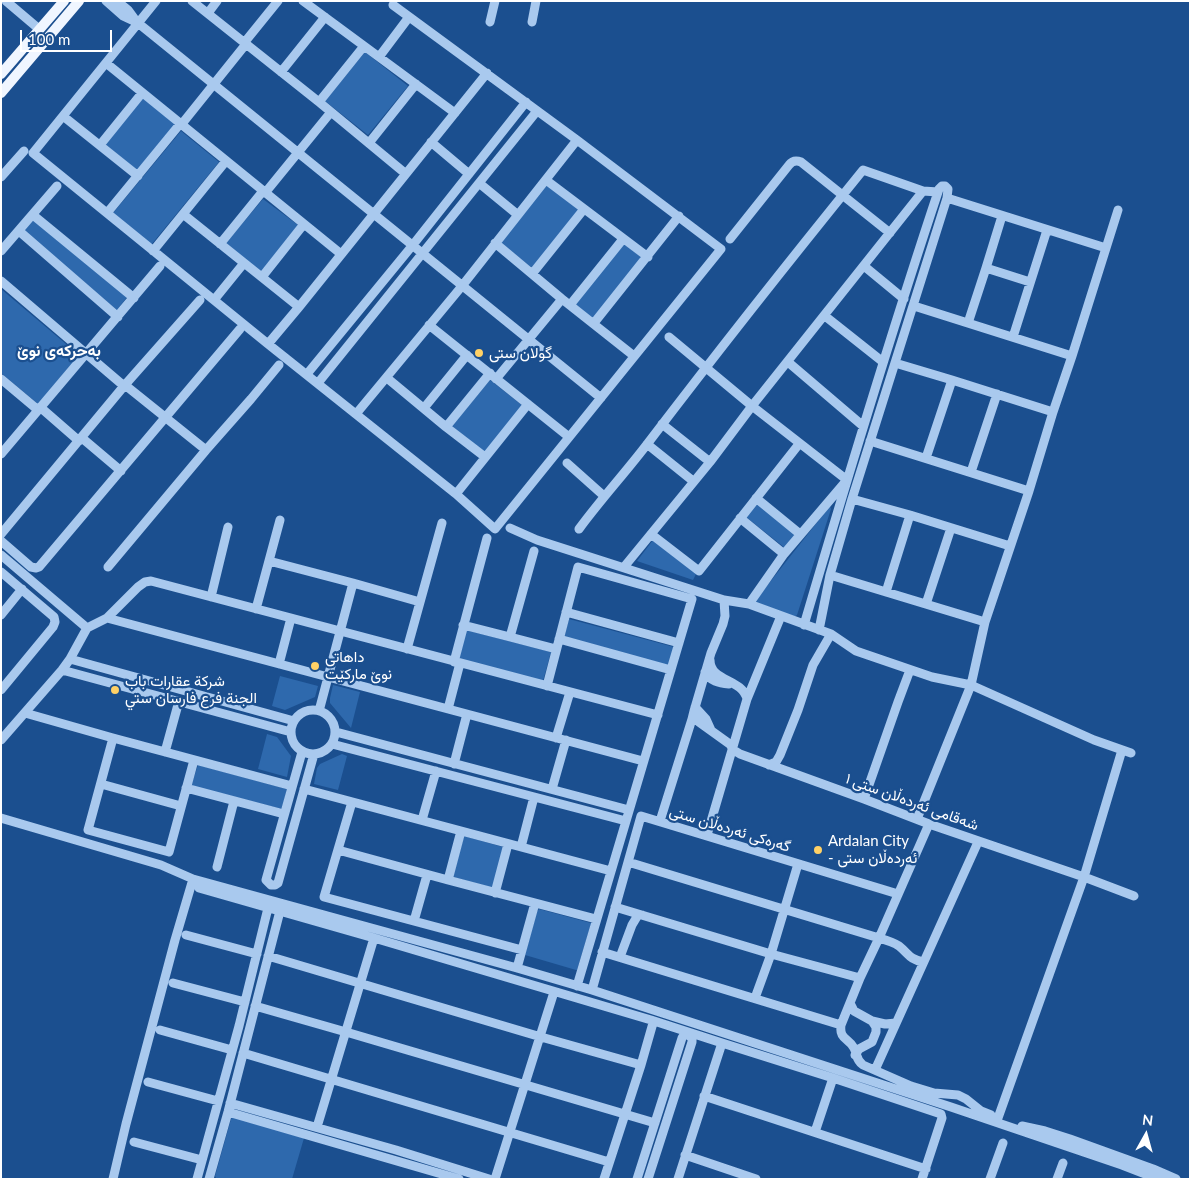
<!DOCTYPE html>
<meta charset="utf-8">
<style>
body{margin:0}
#map{position:relative;width:1191px;height:1180px;overflow:hidden;background:#1b4f8f;font-family:Lato,sans-serif}
canvas{display:block}
.frame{position:absolute;inset:0;border:2px solid #fff;pointer-events:none}
.north{position:absolute;left:1121px;top:1110px;width:50px;height:50px;-webkit-text-stroke:4px #1b4f8f;paint-order:stroke;rotate:7deg;font-size:14px;font-weight:700;line-height:20px;text-align:center;color:#fff}
.north::after{content:'';display:block;margin:auto;width:18px;height:22px;background:#fff;clip-path:polygon(50% 0,100% 100%,50% 72%,0 100%)}
.scale{position:absolute;left:20px;top:30px;width:92px;height:22px;box-sizing:border-box;border:2px solid #fff;border-top:0;padding-left:6px;font-size:15px;line-height:18px;white-space:nowrap;color:#fff;-webkit-text-stroke:4px #1b4f8f;paint-order:stroke}
</style>
<div id="map">
<canvas width="1191" height="1180"></canvas>
<div class="frame"></div>
<div class="north">N</div>
<div class="scale">100 m</div>
</div>
<script>
const ctx = document.querySelector('canvas').getContext('2d');
ctx.lineJoin = 'round';
function paint(path, color) {
  ctx.fillStyle = color;
  ctx.fill(path, 'evenodd');
}
function stroke(path, color, width, dash) {
  ctx.strokeStyle = color;
  ctx.lineWidth = width;
  ctx.lineCap = dash ? 'butt' : 'round';
  ctx.setLineDash(dash || []);
  ctx.stroke(path);
}
function drawText(font, color, halo, rows, align = 'center') {
  ctx.font = font + ' Lato,Vazirmatn,sans-serif';
  ctx.lineWidth = 4.5;
  ctx.setLineDash([]);
  ctx.textBaseline = 'middle';
  ctx.strokeStyle = halo;
  ctx.fillStyle = color;
  for (const [text, x, y, turn = 0] of rows) {
    ctx.save();
    ctx.translate(x, y);
    ctx.rotate((+turn || 0) * Math.PI / 180);
    ctx.textAlign = isNaN(turn) ? turn : align;
    if (halo) ctx.strokeText(text, 0, 0);
    ctx.fillText(text, 0, 0);
    ctx.restore();
  }
}
paint(new Path2D(`
 M365 52 408 86 368 135 325 101Z
 M143 98 175 124 137 170 105 144Z
 M181 131 219 162 151 245 113 213Z
 M546 184 579 210 532 268 500 242Z
 M263 199 298 225 261 272 225 244Z
 M33 217 127 297 117 310 22 230Z
 M624 243 642 258 593 319 574 304Z
 M1 289 79 355 38 404 1 373Z
 M490 380 523 406 485 453 452 426Z
 M757 503 796 535 785 548 746 517Z
 M830 506 831 509 797 615 791 619 751 606Z
 M653 540 696 574 693 580 637 561Z
 M569 619 674 647 669 666 564 638Z
 M466 630 551 652 543 681 459 659Z
 M280 676 318 686 315 697 285 710 272 706Z
 M333 685 360 692 351 728 330 703V698Z
 M267 734 277 737 291 756 287 777 258 769Z
 M342 754 347 756 338 790 314 784 317 768 320 764Z
 M198 765 287 789 282 809 191 786Z
 M464 836 503 847 493 888 453 877Z
 M539 909 591 923V924L577 970H576L525 955 537 911Z
 M233 1117 304 1138 292 1179 216 1178 215 1176 231 1119Z`), '#2e69ad');
stroke(new Path2D(`
 M6 1 39 29
 M106 1 123 16 138 23 601 398
 M117 1 128 10 136 21
 M156 1 33 153 268 344 456 494 495 529 721 249 577 140 393 5
 M192 1 319 102 406 174
 M303 1 455 113
 M208 13 217 1
 M490 22 495 1
 M532 22 536 1
 M244 43 278 1
 M379 57 409 17
 M106 63 341 254
 M281 72 325 17
 M319 102 364 46
 M63 116 138 176
 M181 125 246 44
 M431 142 469 174
 M369 143 416 84
 M100 145 142 93
 M1 177 24 151
 M546 180 648 257
 M479 183 518 215
 M265 193 331 112
 M947 198 1106 248
 M107 213 180 124
 M183 214 299 307
 M33 215 134 298
 M19 231 118 317
 M730 239 789 165C792 161 796 160 801 162L890 233
 M495 243 562 299 634 356
 M220 244 263 191
 M1 251 57 186
 M153 251 226 161
 M864 266 904 299
 M986 268 1030 282
 M532 274 584 209
 M262 277 304 224
 M1 281 124 386
 M214 300 244 263
 M570 305 623 239
 M914 306 1072 356
 M825 316 883 362
 M594 323 679 216
 M968 323 986 268 1002 216
 M429 325 569 437
 M669 337 752 406 847 480 784 554 749 604
 M1013 337 1047 230
 M268 344 299 307 487 73
 M788 362 863 426
 M895 363 952 380 1053 412
 M307 374 412 246 526 102
 M387 378 446 427 485 457
 M1 379 38 410
 M496 379 562 299
 M318 383 537 111
 M125 385 206 450
 M40 407 79 441
 M424 408 467 355
 M356 414 462 286 577 140
 M662 424 710 462
 M446 427 490 373
 M82 438 121 471
 M870 441 1029 491
 M647 444 693 481
 M1 454 160 266
 M926 458 952 380
 M567 463 604 496
 M971 472 997 394
 M456 494 528 404
 M756 498 800 534
 M852 499 910 515 1010 546
 M740 518 784 554
 M510 528 537 540 724 600
 M579 529C601 499 626 472 648 443 718 351 790 260 863 170L923 191 938 192
 M1 534 124 386 200 300
 M651 534 699 571 799 444
 M1 541 31 567 36 568 39 567 240 329
 M534 551 510 637 556 649
 M1 555 87 628
 M269 561 353 583
 M108 567 206 450 251 399 279 365
 M624 567 710 462 752 406 923 191
 M1 572 54 617 55 622 53 627 1 690
 M830 575 985 622
 M886 592 910 515
 M211 597 228 527
 M926 604 951 528
 M256 609 280 520
 M566 612 679 643
 M1 615 22 589
 M107 618 643 761
 M463 625 510 637
 M804 625C847 479 891 333 939 189L942 186H945L948 189 947 198 852 499 830 575 819 630
 M559 639 671 670
 M407 649 442 523
 M70 659 294 721
 M710 660C710 682 742 678 747 699
 M454 662 487 538
 M279 664 291 618
 M62 670 291 732
 M705 672C710 681 719 683 729 684
 M547 686 578 567 692 599 577 986
 M695 707 706 719 711 730
 M448 709 460 663
 M291 732a22 22 0 1 1 44 0a22 22 0 1 1-44 0Z
 M319 711 353 583 420 602
 M25 713 113 738 292 786
 M693 716 699 722 731 745 732 749 740 754 864 799 929 824 1084 877 1134 896
 M336 732 629 810
 M113 738 88 830 169 852 194 760
 M556 738 570 692
 M1 740 62 670 70 659 87 628 107 618 138 587 145 582 151 581 658 715
 M332 744 626 821
 M165 752 179 701
 M302 752 266 880 271 885H275L278 883 314 754
 M454 764 467 714
 M769 765 776 762 780 755 798 710 813 665 831 634
 M101 784 181 806
 M186 788 284 814
 M304 789 611 871
 M552 789 566 740
 M864 799 898 702 910 670
 M352 802 324 897 522 950
 M1 818 161 865 193 879 517 968 592 990 951 1107 1122 1165 1158 1179
 M917 819 971 685 985 622 1029 491 1053 412 1072 356 1118 210
 M422 820 436 771
 M660 821 692 719 694 711 711 653 723 624 725 616 724 600 749 604 831 634 856 651 932 677 971 685 1094 740 1131 753
 M929 824 879 938 860 978 841 1025C839 1040 849 1038 854 1048 858 1055 855 1059 863 1065L911 1086 934 1093 958 1095 966 1099 981 1111 991 1115
 M707 835 747 699 781 616
 M521 847 534 797
 M338 850 448 880 596 919
 M628 862 879 938C886 940 893 942 899 946 909 954 909 959 923 962
 M217 867 234 801
 M448 880 461 831
 M199 888 374 938 651 1020 653 1023 641 1065 604 1179
 M495 893 508 844
 M615 907 771 954 860 978
 M414 921 427 875
 M186 935 257 954
 M602 952 841 1025
 M268 956 541 1037 641 1065
 M620 957 632 925 638 915H642
 M517 968 535 903
 M173 983 245 1002
 M592 990 641 816 898 894
 M755 998 771 954 798 864
 M850 1003 854 1011 872 1021 876 1027V1032L872 1042 859 1049 855 1055
 M255 1006 346 1032 655 1123
 M651 1020 722 1043 678 1179
 M872 1021 885 1024 896 1023
 M160 1030 232 1050
 M722 1043 833 1078 941 1114 942 1118 922 1179
 M243 1053 609 1162
 M875 1070 978 842
 M148 1082 218 1101
 M704 1096 926 1169
 M230 1103 396 1150 489 1179
 M228 1112 459 1179
 M998 1118 1084 877 1122 750
 M1022 1126 1045 1131 1070 1139 1153 1169 1176 1179
 M317 1127 374 938
 M815 1132 833 1078
 M134 1142 202 1160
 M685 1155 756 1179
 M113 1179 126 1124 175 940 193 879
 M197 1179 239 1026 268 908
 M209 1179 228 1112 280 911
 M495 1179 554 992
 M637 1179 682 1038 684 1035H688L692 1038V1042L648 1179
 M990 1179 1003 1143
 M1057 1179 1063 1163`), '#a9c9ee', 9);
stroke(new Path2D(`
 M1 74 64 1
 M1 93 79 1`), '#f0f6ff', 10);
for (const [x, y, r, color] of [
 [479,353,5,"#ffd166"],
 [315,666,5,"#ffd166"],
 [115,690,5,"#ffd166"],
 [818,850,5,"#ffd166"]
]) {
  const dot = new Path2D();
  dot.arc(x, y, r, 0, 2 * Math.PI);
  ctx.fillStyle = color;
  ctx.fill(dot);
  stroke(dot, '#1b4f8f', 2);
}
drawText('15px', '#fff', '#1b4f8f', [
 ["گولان ستی",489,353],
 ["داهاتی",325,657],
 ["نوێ مارکێت",325,674],
 ["شرکة عقارات باب",125,681],
 ["الجنة فرع فارسان ستي",125,698],
 ["Ardalan City",828,841],
 ["- ئەردەڵان ستی",828,858]
], 'left');
drawText('15px', '#fff', '#1b4f8f', [
 ["شەقامی ئەردەڵان ستی ١",912,802,20],
 ["گەرەکی ئەردەڵان ستی",730,829,17]
]);
drawText('bold 16px', '#fff', '#1b4f8f', [
 ["بەحرکەی نوێ",59,351]
]);
</script>
